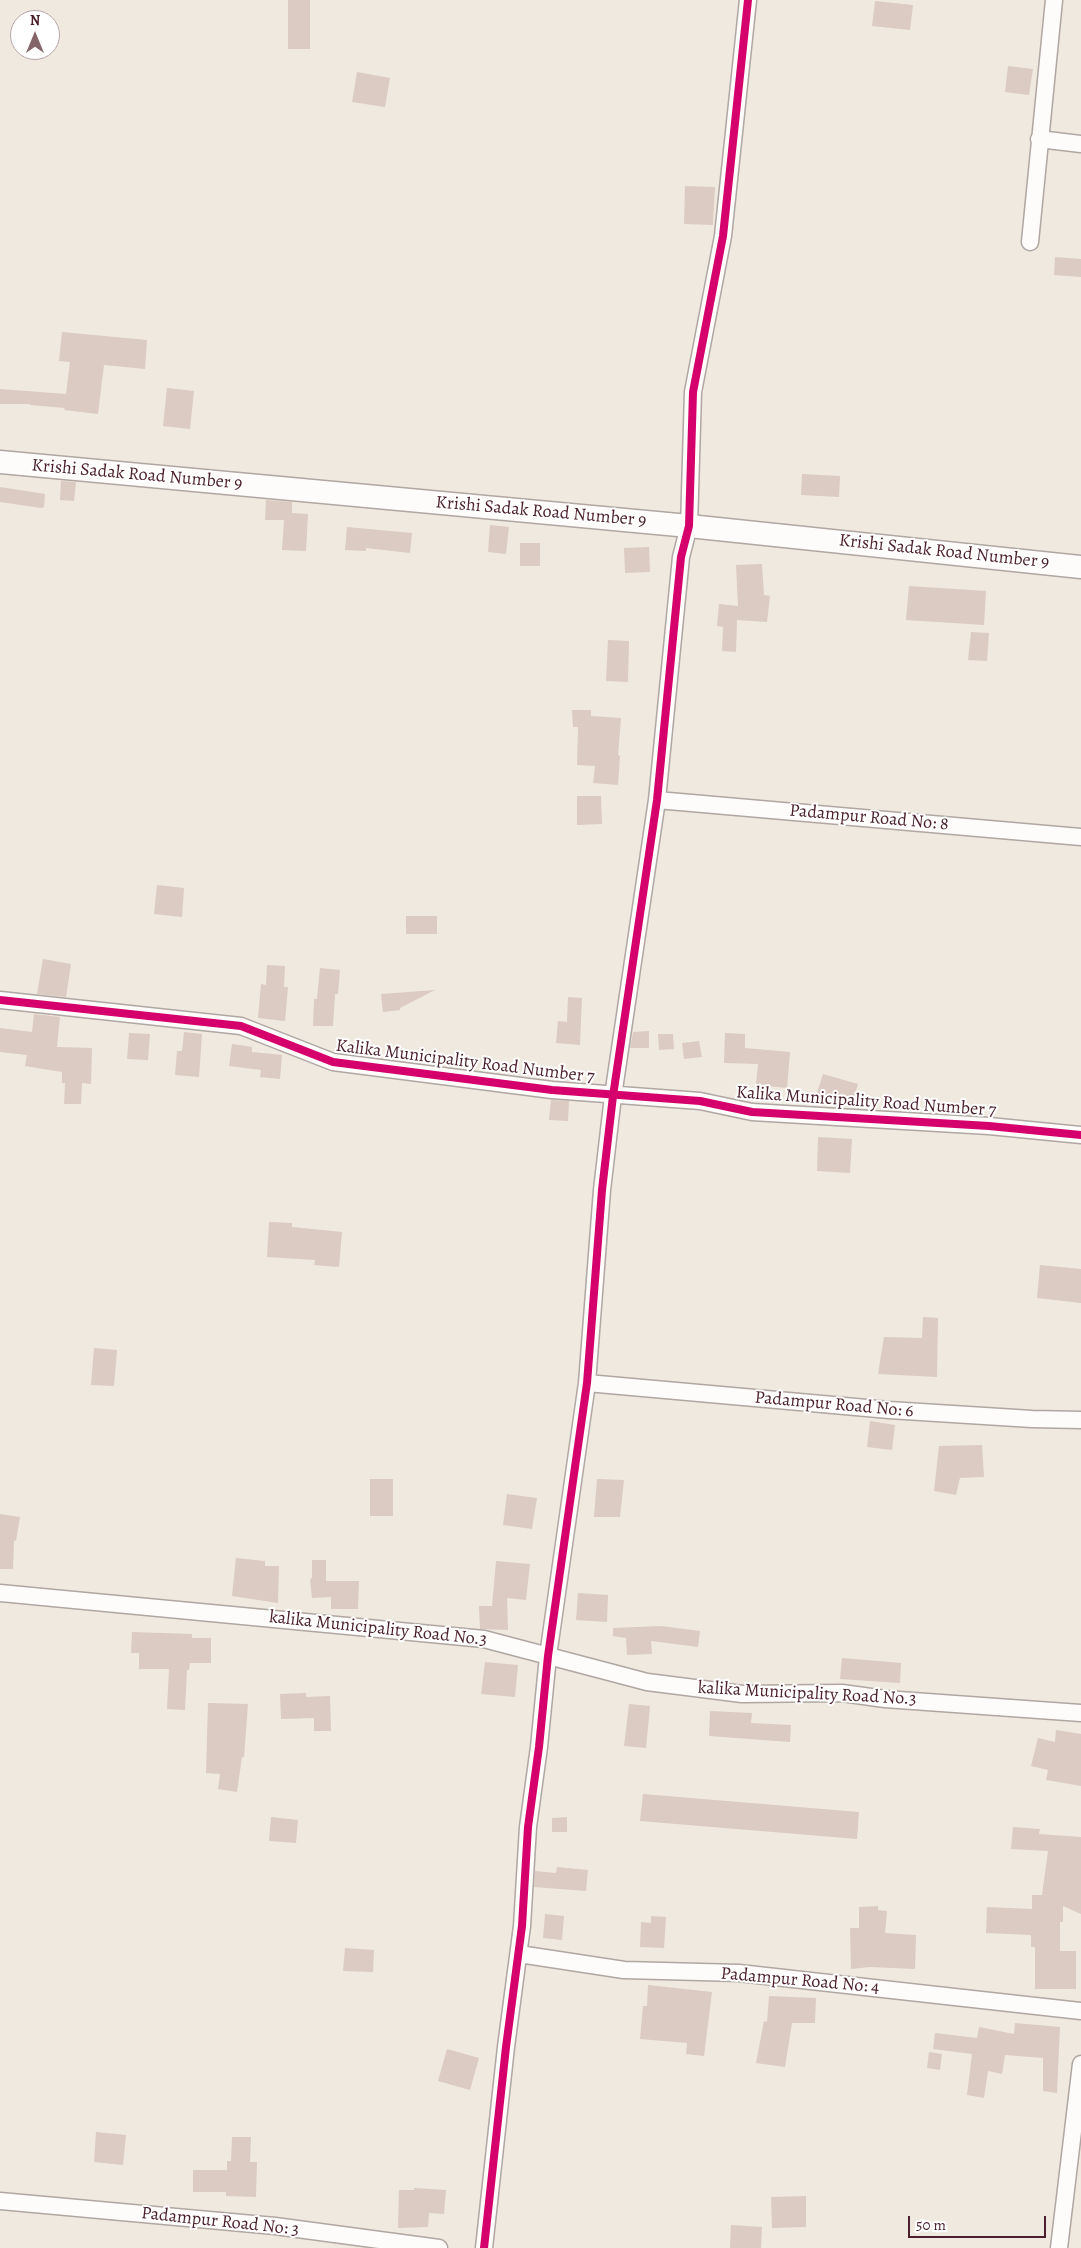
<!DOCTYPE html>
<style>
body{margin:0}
#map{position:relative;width:1081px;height:2248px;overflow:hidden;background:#efe9df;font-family:Alegreya,serif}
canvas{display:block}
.north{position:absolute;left:10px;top:10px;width:50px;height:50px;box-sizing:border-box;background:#fff;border:1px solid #b7a5aa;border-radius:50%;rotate:0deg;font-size:14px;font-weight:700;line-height:20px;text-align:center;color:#4a1f2b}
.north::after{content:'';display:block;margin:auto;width:18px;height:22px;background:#84666a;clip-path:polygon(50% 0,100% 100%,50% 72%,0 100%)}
.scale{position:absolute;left:908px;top:2216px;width:138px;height:22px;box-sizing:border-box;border:2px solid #4a1f2b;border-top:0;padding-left:6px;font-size:15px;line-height:18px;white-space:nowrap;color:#4a1f2b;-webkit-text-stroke:4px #fff;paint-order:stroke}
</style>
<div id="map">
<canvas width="1081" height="2248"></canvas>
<div class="north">N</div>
<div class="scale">50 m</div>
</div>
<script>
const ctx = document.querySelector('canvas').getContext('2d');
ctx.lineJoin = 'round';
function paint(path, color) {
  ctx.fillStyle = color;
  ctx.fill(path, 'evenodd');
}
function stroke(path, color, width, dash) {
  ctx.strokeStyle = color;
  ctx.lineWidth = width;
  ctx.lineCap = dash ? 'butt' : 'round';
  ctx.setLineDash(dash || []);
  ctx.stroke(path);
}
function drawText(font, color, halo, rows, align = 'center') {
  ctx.font = font + ' Alegreya,serif';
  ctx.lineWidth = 4;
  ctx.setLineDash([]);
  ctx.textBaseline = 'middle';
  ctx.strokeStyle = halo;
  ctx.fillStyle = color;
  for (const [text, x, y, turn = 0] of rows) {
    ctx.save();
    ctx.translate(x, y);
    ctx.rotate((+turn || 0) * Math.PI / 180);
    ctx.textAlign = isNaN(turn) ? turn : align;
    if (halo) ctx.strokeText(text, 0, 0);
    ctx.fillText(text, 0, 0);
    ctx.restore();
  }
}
paint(new Path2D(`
 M288 0H310V49H288Z
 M875 1 913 5 910 30 872 26Z
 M1008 66 1033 69 1029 95 1005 92Z
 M357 72 390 78 385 107 352 102Z
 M685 186 715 187 713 225 684 224Z
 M1055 257 1081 259V277L1054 275Z
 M62 332 147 340 145 369 104 365 98 414 64 410 65 408 30 405V404H0V389L66 394 70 362 59 361Z
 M167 388 194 391 190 429 163 426Z
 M802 474 840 476 839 497 801 495Z
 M61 481 76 482 74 501 60 500Z
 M0 487 45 494 44 507 41 508 0 502Z
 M266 500 292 502V513L308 514 306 551 282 550 284 520H265Z
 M490 525 509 527 506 554 488 552Z
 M347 527 412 533 410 553 366 548V551L345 550Z
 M520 543H540V566H520Z
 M649 547 650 572 625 573 624 548Z
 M762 564 764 595 770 596 767 622 737 620 736 652 722 651 723 627 717 626 719 604 738 606 736 565Z
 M909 586 986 591 984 625 906 620Z
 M971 632 989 633 987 661 968 660Z
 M608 640 629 641 628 682 606 681Z
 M572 710H591V716L621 718 618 755 620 756 618 785 593 783 595 766 577 765 578 727H573Z
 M577 796H601L602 824 577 825Z
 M157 885 184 888 182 917 154 914Z
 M406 916H437V934H406Z
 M43 959 71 964 66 997 37 994Z
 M267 965 285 966 284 987H288L285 1021 258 1018 261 984 266 985Z
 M320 968 340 970 338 994H335L333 1026H313L314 999H317Z
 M435 990 400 1008V1010L383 1012 381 994Z
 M568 997 582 998 580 1045 556 1043 558 1021 567 1022Z
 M34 1014 60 1017 57 1047 92 1048 91 1084 82 1083 81 1104H64L65 1083H62V1072L25 1066 27 1055 0 1052V1028L32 1032Z
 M649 1031V1048H630L633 1032Z
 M184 1032 202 1034 199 1077 175 1075 177 1051H182Z
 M129 1033 150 1034 148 1060 127 1059Z
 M725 1033 745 1034V1048L790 1052 787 1088 756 1085 758 1064 724 1063Z
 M658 1034H673L674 1049 659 1050Z
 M699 1041 702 1057 684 1059 682 1043Z
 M232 1044 252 1047V1052L282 1055 280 1079 260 1077 261 1070 229 1066Z
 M823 1074 858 1084 851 1107 816 1096Z
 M551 1100 569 1101 568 1121 549 1120Z
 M818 1137 852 1139 850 1173 817 1171Z
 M269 1222 292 1223V1227L342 1232 339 1267 314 1265 315 1260 267 1257Z
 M1040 1265 1081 1269V1303L1037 1298Z
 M923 1317 938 1318 937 1377 878 1374 884 1337 922 1338Z
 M94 1348 117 1350 114 1386 91 1385Z
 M870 1421 895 1425 892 1450 867 1447Z
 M982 1445 984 1477 960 1478 956 1495 934 1491 939 1446Z
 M370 1479H393V1516H370Z
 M597 1479 624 1480 620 1517H594Z
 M507 1494 537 1498 532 1529 503 1525Z
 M0 1514 20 1517 16 1541 14 1540 13 1569H0Z
 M236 1558 265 1561V1566H279L278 1603 232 1596Z
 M312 1560H326V1581H359L358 1609H331V1597L312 1598 310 1579 312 1578Z
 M496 1561 530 1564 526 1600 507 1598 508 1630 480 1629 479 1606H492Z
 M578 1593 608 1595 607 1622 576 1620Z
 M661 1626 700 1631 698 1647 651 1641 652 1654 627 1655 626 1638 613 1636V1628Z
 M132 1632 192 1634V1638H211V1663H190L189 1670H187L185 1710 167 1709 169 1669H139V1653H131Z
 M842 1658 901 1663 900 1683 840 1679Z
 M485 1662 518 1665 515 1697 481 1694Z
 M306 1693V1697L330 1696 331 1731H314V1718L281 1719 280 1694Z
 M208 1703 248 1704 244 1757H242L237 1792 218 1789 220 1774 206 1773Z
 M629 1704 650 1706 646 1748 624 1746Z
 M710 1711 752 1713 751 1723 791 1725 790 1742 709 1736Z
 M1056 1730 1081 1734V1786L1046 1780 1048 1770 1031 1766 1038 1738 1055 1742Z
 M643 1794 859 1812 857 1839 640 1821Z
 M271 1817 298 1820 296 1843 269 1841Z
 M567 1817V1832H552V1818Z
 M1013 1827 1040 1829 1039 1834 1081 1837V1914L1063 1906V1922H1060V1951H1076V1989H1035V1947H1031V1935L986 1933 987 1907 1032 1909V1895H1042L1048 1851 1011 1849Z
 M557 1867 588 1870 586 1891 534 1887 535 1871 556 1873Z
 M878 1906V1910L887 1911 885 1933 916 1935 915 1969 870 1967 851 1969 850 1928H859V1907Z
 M545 1914 564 1916 562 1940 543 1938Z
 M651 1916 666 1917 664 1948 640 1947 641 1922 651 1923Z
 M345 1948 374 1950 373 1972 343 1971Z
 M648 1985 712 1992 704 2056 686 2054 687 2043 640 2039 643 2006H647Z
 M769 1996 816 1998 815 2023H792L785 2067 756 2063 764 2021 767 2022Z
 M1015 2023 1060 2027 1057 2093 1043 2091V2058L1005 2055 1002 2074 988 2071 984 2098 967 2095 972 2054 933 2049 935 2033 977 2038 979 2027 1014 2034Z
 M447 2049 479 2058 470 2090 438 2081Z
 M929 2052 942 2054 940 2070 927 2068Z
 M96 2132 126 2135 123 2165 94 2162Z
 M232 2137H251L250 2162H257L256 2197 226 2196V2192H193V2170H227V2161H231Z
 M414 2188 446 2190 444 2214 429 2213 428 2227 398 2228 399 2190H414Z
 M806 2196V2227L772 2228 771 2197Z
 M731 2225 762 2227 761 2248H730Z`), '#dccbc2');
const street = new Path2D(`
 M1039 139 1081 144
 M1030 242 1054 0
 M657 800 1081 837
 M0 1000 241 1026 333 1062 552 1090 700 1101 752 1112 989 1126 1081 1135
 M587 1383 889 1410 1032 1419 1081 1420
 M0 1593 484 1639 647 1682 742 1694 842 1693 885 1699 1081 1713
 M519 1954 624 1970 739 1973 1081 2011
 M0 2201 275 2226 439 2248
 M484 2248 506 2047 522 1926 528 1827 539 1747 548 1656 587 1383 602 1190 613 1096 657 800 681 557 689 526 693 392 723 236 748 0
 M1059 2248 1081 2064`);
const secondary = new Path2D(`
 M0 462 689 526 1081 567`);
stroke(street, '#b0a6a2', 19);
stroke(secondary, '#b0a6a2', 25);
stroke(street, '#fdfcfa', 16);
stroke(secondary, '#fdfcfa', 22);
stroke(new Path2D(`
 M0 1000 241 1026 333 1062 552 1090 700 1101 752 1112 989 1126 1081 1135
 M484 2248 506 2047 522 1926 528 1827 539 1747 548 1656 587 1383 602 1190 613 1096 657 800 681 557 689 526 693 392 723 236 748 0`), '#d6006c', 8);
drawText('18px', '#4a1f2b', '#fff', [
 ["Krishi Sadak Road Number 9",137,475,5],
 ["Krishi Sadak Road Number 9",541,512,5],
 ["Krishi Sadak Road Number 9",944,552,6],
 ["Padampur Road No: 8",869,818,5],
 ["Kalika Municipality Road Number 7",465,1062,7],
 ["Kalika Municipality Road Number 7",866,1102,4],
 ["Padampur Road No: 6",834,1405,5],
 ["kalika Municipality Road No.3",378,1629,6],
 ["kalika Municipality Road No.3",807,1694,3],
 ["Padampur Road No: 4",800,1981,5],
 ["Padampur Road No: 3",220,2222,6]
]);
</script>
